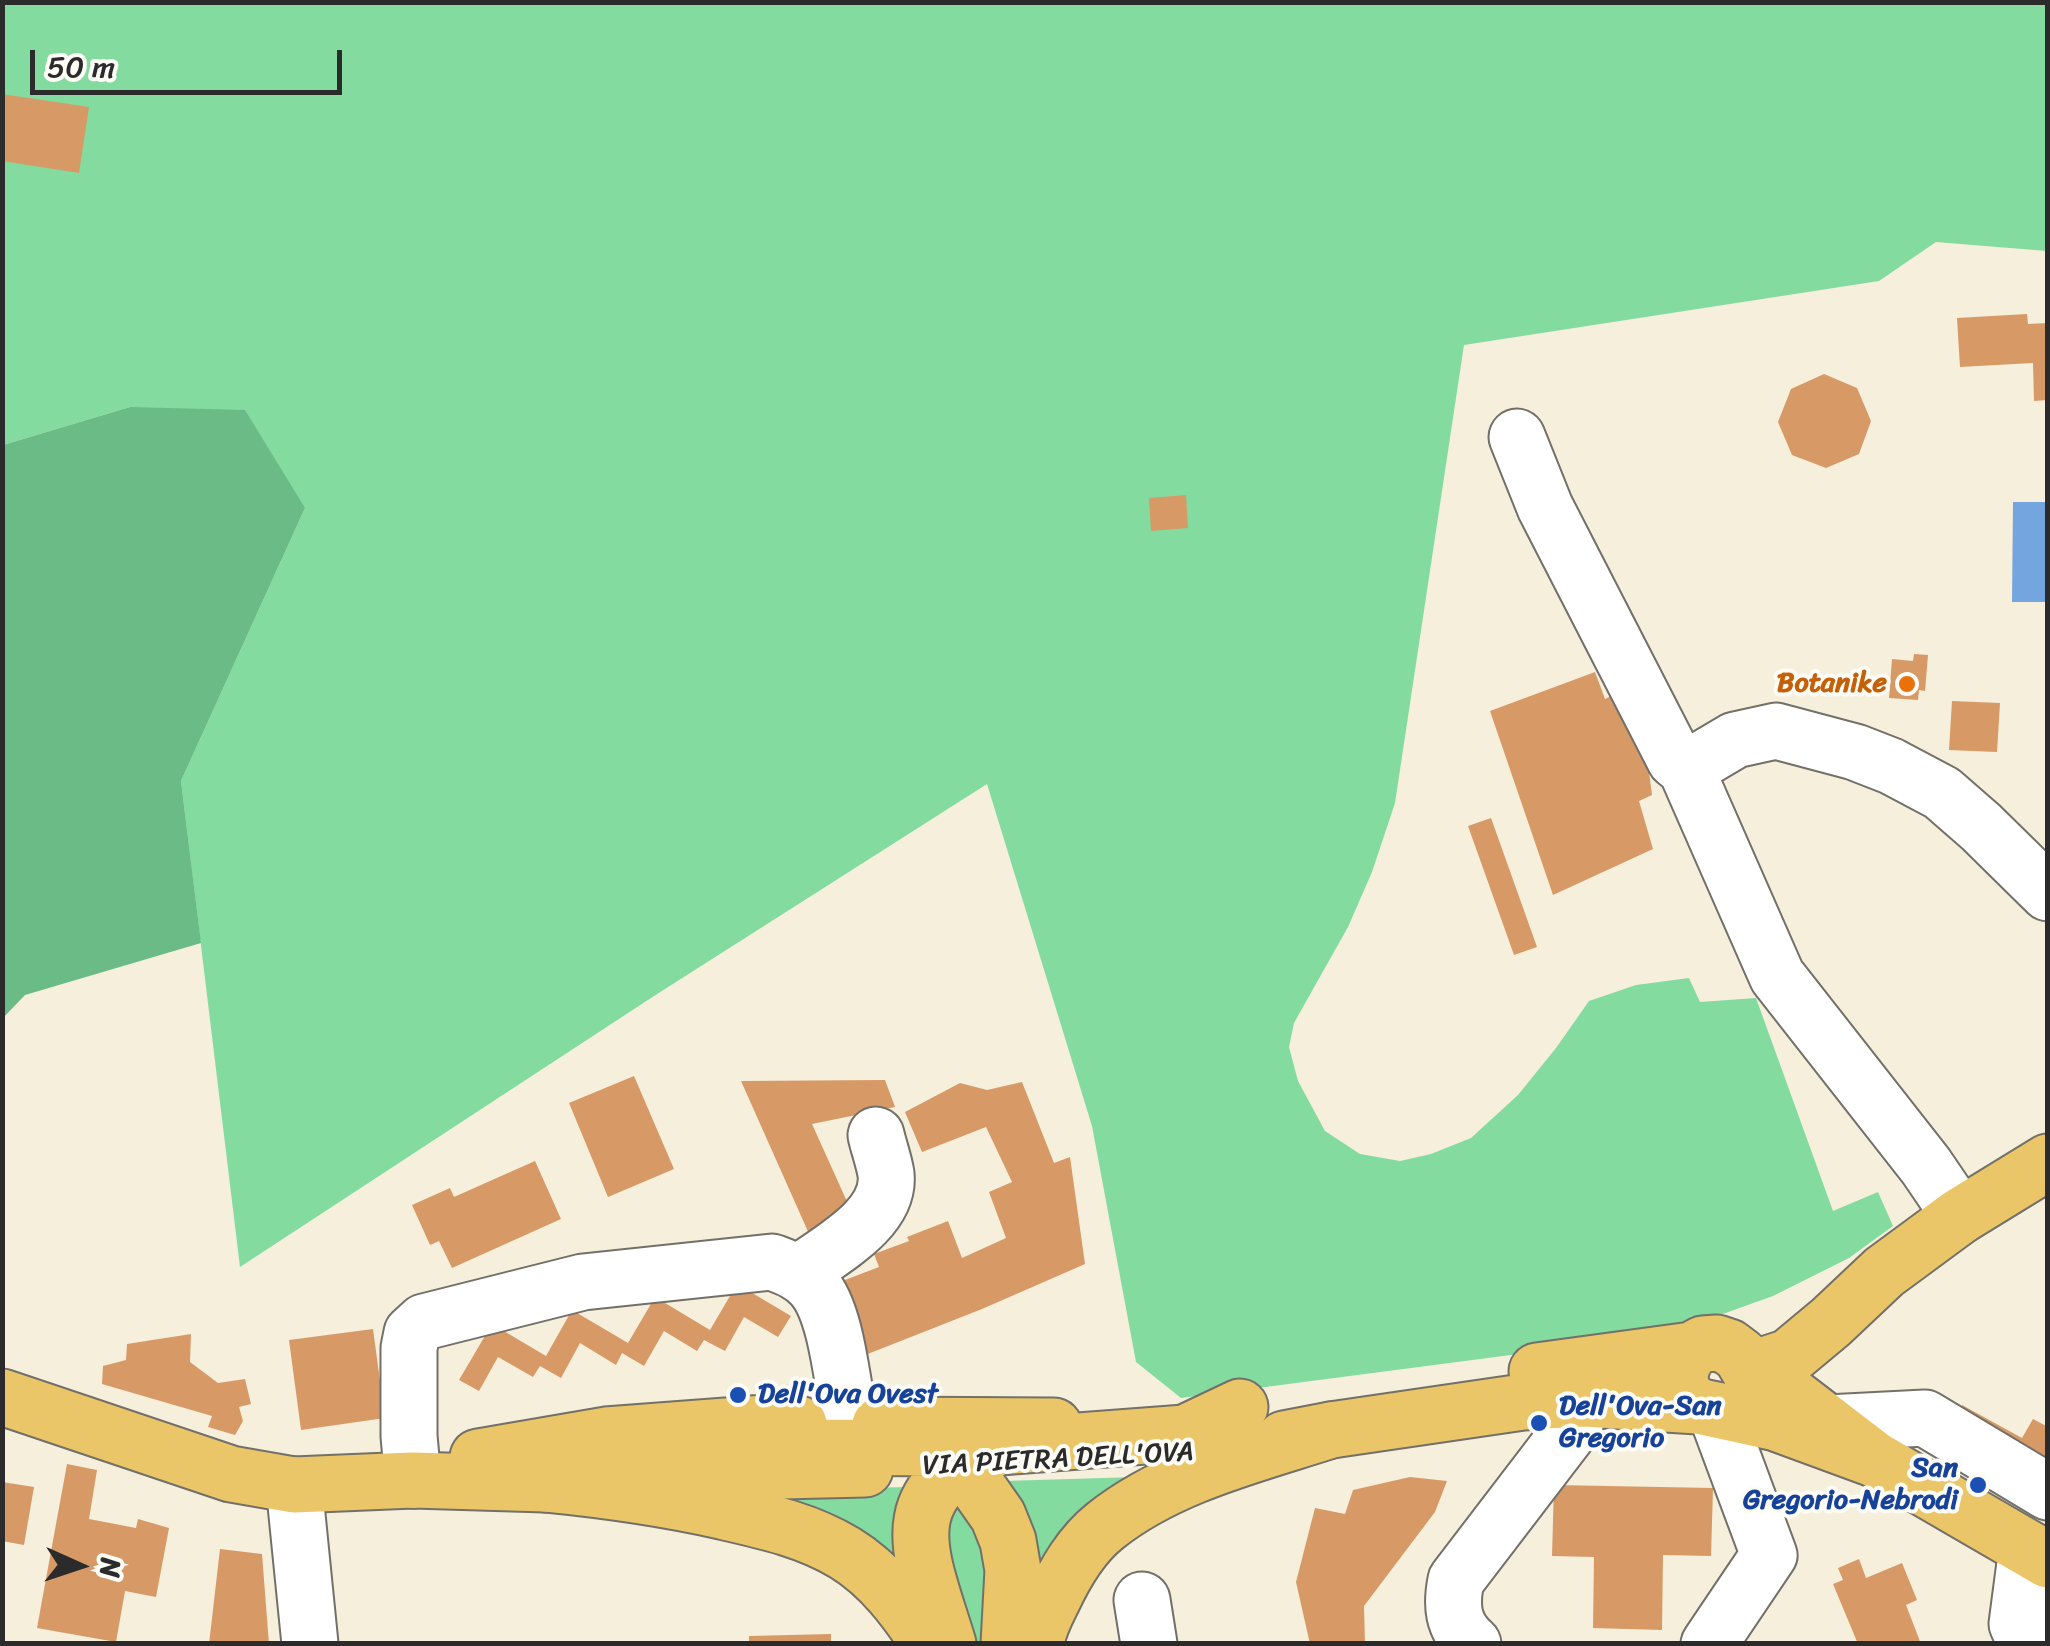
<!DOCTYPE html>
<style>
body{margin:0}
#map{position:relative;width:2050px;height:1646px;overflow:hidden;background:#f5efdc;font-family:Sriracha,sans-serif}
canvas{display:block}
.frame{position:absolute;inset:0;border:5px solid #2b2b2b;pointer-events:none}
.north{position:absolute;left:30px;top:1516px;width:100px;height:100px;-webkit-text-stroke:8px #fdfcf7;paint-order:stroke;rotate:93deg;font-size:28px;font-weight:700;line-height:40px;text-align:center;color:#2b2b2b}
.north::after{content:'';display:block;margin:auto;width:35px;height:45px;background:#2b2b2b;clip-path:polygon(50% 0,100% 100%,50% 72%,0 100%)}
.scale{position:absolute;left:30px;top:50px;width:312px;height:45px;box-sizing:border-box;border:5px solid #2b2b2b;border-top:0;padding-left:12px;font-size:30px;line-height:35px;white-space:nowrap;color:#2b2b2b;-webkit-text-stroke:8px #fdfcf7;paint-order:stroke}
</style>
<div id="map">
<canvas width="2050" height="1646"></canvas>
<div class="frame"></div>
<div class="north">N</div>
<div class="scale">50 m</div>
</div>
<script>
const ctx = document.querySelector('canvas').getContext('2d');
ctx.lineJoin = 'round';
function paint(path, color) {
  ctx.fillStyle = color;
  ctx.fill(path, 'evenodd');
}
function stroke(path, color, width, dash) {
  ctx.strokeStyle = color;
  ctx.lineWidth = width;
  ctx.lineCap = dash ? 'butt' : 'round';
  ctx.setLineDash(dash || []);
  ctx.stroke(path);
}
function drawText(font, color, halo, rows, align = 'center') {
  ctx.font = font + ' Sriracha,sans-serif';
  ctx.lineWidth = 8;
  ctx.setLineDash([]);
  ctx.textBaseline = 'middle';
  ctx.strokeStyle = halo;
  ctx.fillStyle = color;
  for (const [text, x, y, turn = 0] of rows) {
    ctx.save();
    ctx.translate(x, y);
    ctx.rotate((+turn || 0) * Math.PI / 180);
    ctx.textAlign = isNaN(turn) ? turn : align;
    if (halo) ctx.strokeText(text, 0, 0);
    ctx.fillText(text, 0, 0);
    ctx.restore();
  }
}
paint(new Path2D(`
 M3 3H2047V251L1936 242 1879 281 1464 345 1395 803 1372 872 1348 927 1294 1023 1289 1047 1298 1081 1325 1131 1360 1154 1400 1161 1431 1154 1471 1138 1518 1095 1556 1048 1589 1001 1636 985 1689 978 1700 1002 1756 998 1833 1211 1878 1192 1893 1226 1849 1258 1773 1296 1664 1335 1181 1398 1136 1362 1092 1126 987 784 654 996 240 1267 181 781 305 508 130 407 3 445Z
 M1136 1477 1035 1599 1004 1481Z
 M909 1487 910 1575 754 1490Z
 M959 1497 985 1528 995 1643H970L938 1557Z`), '#83dba0');
paint(new Path2D(`
 M130 407 245 410 305 508 181 781 201 943 25 995 3 1018V445Z`), '#6abb86');
paint(new Path2D(`
 M2013 502H2047V602H2012Z`), '#74a5df');
paint(new Path2D(`
 M2 94 89 107 79 173 2 161Z
 M2027 314 2028 324 2048 323V400L2034 401 2033 363 1960 367 1957 318Z
 M1824 374 1857 388 1871 421 1859 454 1826 468 1792 455 1778 422 1791 389Z
 M1186 495 1188 528 1151 531 1149 498Z
 M1914 654 1928 655 1925 691 1919 690 1918 700 1889 698 1892 659 1913 661Z
 M1595 672 1605 699 1619 692 1646 749 1652 795 1639 801 1653 849 1553 895 1490 711Z
 M1952 701 2000 703 1997 752 1949 750Z
 M1491 818 1537 947 1514 955 1468 826Z
 M634 1076 674 1169 608 1197 569 1103Z
 M885 1080 895 1107 812 1124 854 1217 810 1236 741 1081Z
 M1022 1082 1054 1163 1070 1157 1085 1264 982 1309 860 1357 832 1285 879 1267 874 1254 909 1241 907 1237 948 1221 962 1258 1006 1238 989 1192 1012 1182 986 1127 922 1152 905 1112 960 1083 987 1090Z
 M535 1161 561 1219 452 1268 439 1241 430 1245 412 1205 450 1188 454 1197Z
 M737 1284 791 1316 778 1337 744 1317 725 1351 704 1340 697 1351 664 1331 644 1366 622 1353 616 1365 580 1343 561 1378 540 1366 533 1377 498 1357 479 1391 459 1380 492 1324 546 1356 572 1310 628 1343 655 1297 710 1330Z
 M373 1329 385 1418 301 1430 289 1340Z
 M191 1334 190 1362 218 1383 245 1379 251 1404 239 1407 243 1421 235 1435 208 1427 212 1416 102 1384 103 1366 126 1360 127 1344Z
 M1962 1405 2022 1438 2033 1419 2048 1427V1490L1937 1450Z
 M67 1464 97 1470 89 1519 136 1528 138 1519 169 1528 156 1597 125 1591 116 1642 37 1628Z
 M1410 1477 1447 1481 1435 1512 1364 1606 1365 1644H1310L1296 1582 1315 1508 1345 1514 1353 1490Z
 M2 1482 34 1487 24 1545 2 1541Z
 M1554 1485 1713 1488 1711 1556 1663 1555 1662 1630 1593 1628 1594 1557 1552 1556Z
 M220 1549 262 1554 269 1644H209Z
 M1859 1559 1866 1578 1902 1563 1917 1600 1906 1605 1921 1644H1858L1833 1584 1843 1580 1838 1568Z
 M831 1634V1644H749V1636Z`), '#d79966');
const minor = new Path2D(`
 M1517 437 1545 507 1675 760 1686 769 1735 740 1776 731 1855 752 1891 766 1942 793 1981 827 2048 893
 M1686 769 1777 976 1926 1166 1960 1216
 M799 1273C830 1250 891 1219 886 1174 884 1161 879 1148 876 1135
 M1827 1423 1925 1418 2048 1492
 M413 1480 409 1436V1348L412 1333 424 1322 583 1282 772 1262C788 1268 802 1273 813 1286 838 1314 842 1388 851 1425
 M294 1485 310 1644
 M1142 1600 1149 1644
 M1473 1644C1452 1626 1451 1605 1456 1580L1573 1427 1585 1399
 M1709 1644 1769 1555 1715 1410
 M2026 1644 2017 1624 2027 1548`);
const major = new Path2D(`
 M1749 1370 1789 1357 1831 1322 1884 1272 1960 1216 2048 1162
 M1537 1371 1692 1350
 M2 1397 231 1474 294 1485 413 1480 545 1484 657 1474 865 1469
 M880 1425 1054 1426
 M1284 1439 1331 1430 1523 1402 1585 1399 1698 1406
 M478 1457 606 1435 753 1424H799
 M1874 1459 1776 1423 1698 1406 1687 1398 1681 1387 1680 1373 1684 1361 1692 1350 1703 1344 1717 1343 1729 1347 1741 1356 1749 1370 1788 1393 1874 1459 2048 1560`);
const highway = new Path2D(`
 M753 1424 804 1447 940 1448 956 1457 963 1466 998 1516 1008 1541 1013 1570 1009 1644
 M545 1484C605 1490 663 1498 721 1511 765 1521 807 1530 845 1553 881 1575 906 1609 929 1644
 M948 1644C920 1552 887 1493 999 1447L1185 1433 1240 1407
 M1036 1644C1038 1628 1045 1615 1052 1601 1065 1573 1081 1545 1105 1526 1169 1475 1254 1455 1331 1430`);
stroke(minor, '#727069', 59);
stroke(major, '#727069', 59);
stroke(highway, '#727069', 59);
stroke(minor, '#fff', 55);
stroke(major, '#ebc669', 55);
stroke(highway, '#ebc669', 55);
for (const [x, y, r, color] of [
 [1907,684,10,"#e8710a"],
 [738,1395,10,"#1a4fb4"],
 [1539,1423,10,"#1a4fb4"],
 [1978,1485,10,"#1a4fb4"]
]) {
  const dot = new Path2D();
  dot.arc(x, y, r, 0, 2 * Math.PI);
  ctx.fillStyle = color;
  ctx.fill(dot);
  stroke(dot, '#fdfcf7', 4);
}
drawText('bold 28px', '#c56008', '#fdfcf7', [
 ["Botanike",1887,684]
], 'right');
drawText('bold 28px', '#164399', '#fdfcf7', [
 ["Dell'Ova Ovest",758,1395],
 ["Dell'Ova-San",1559,1407],
 ["Gregorio",1559,1439],
 ["San",1958,1469,"right"],
 ["Gregorio-Nebrodi",1958,1501,"right"]
], 'left');
drawText('28px', '#2b2b2b', '#fdfcf7', [
 ["VIA PIETRA DELL'OVA",1058,1460,-3]
]);
</script>
